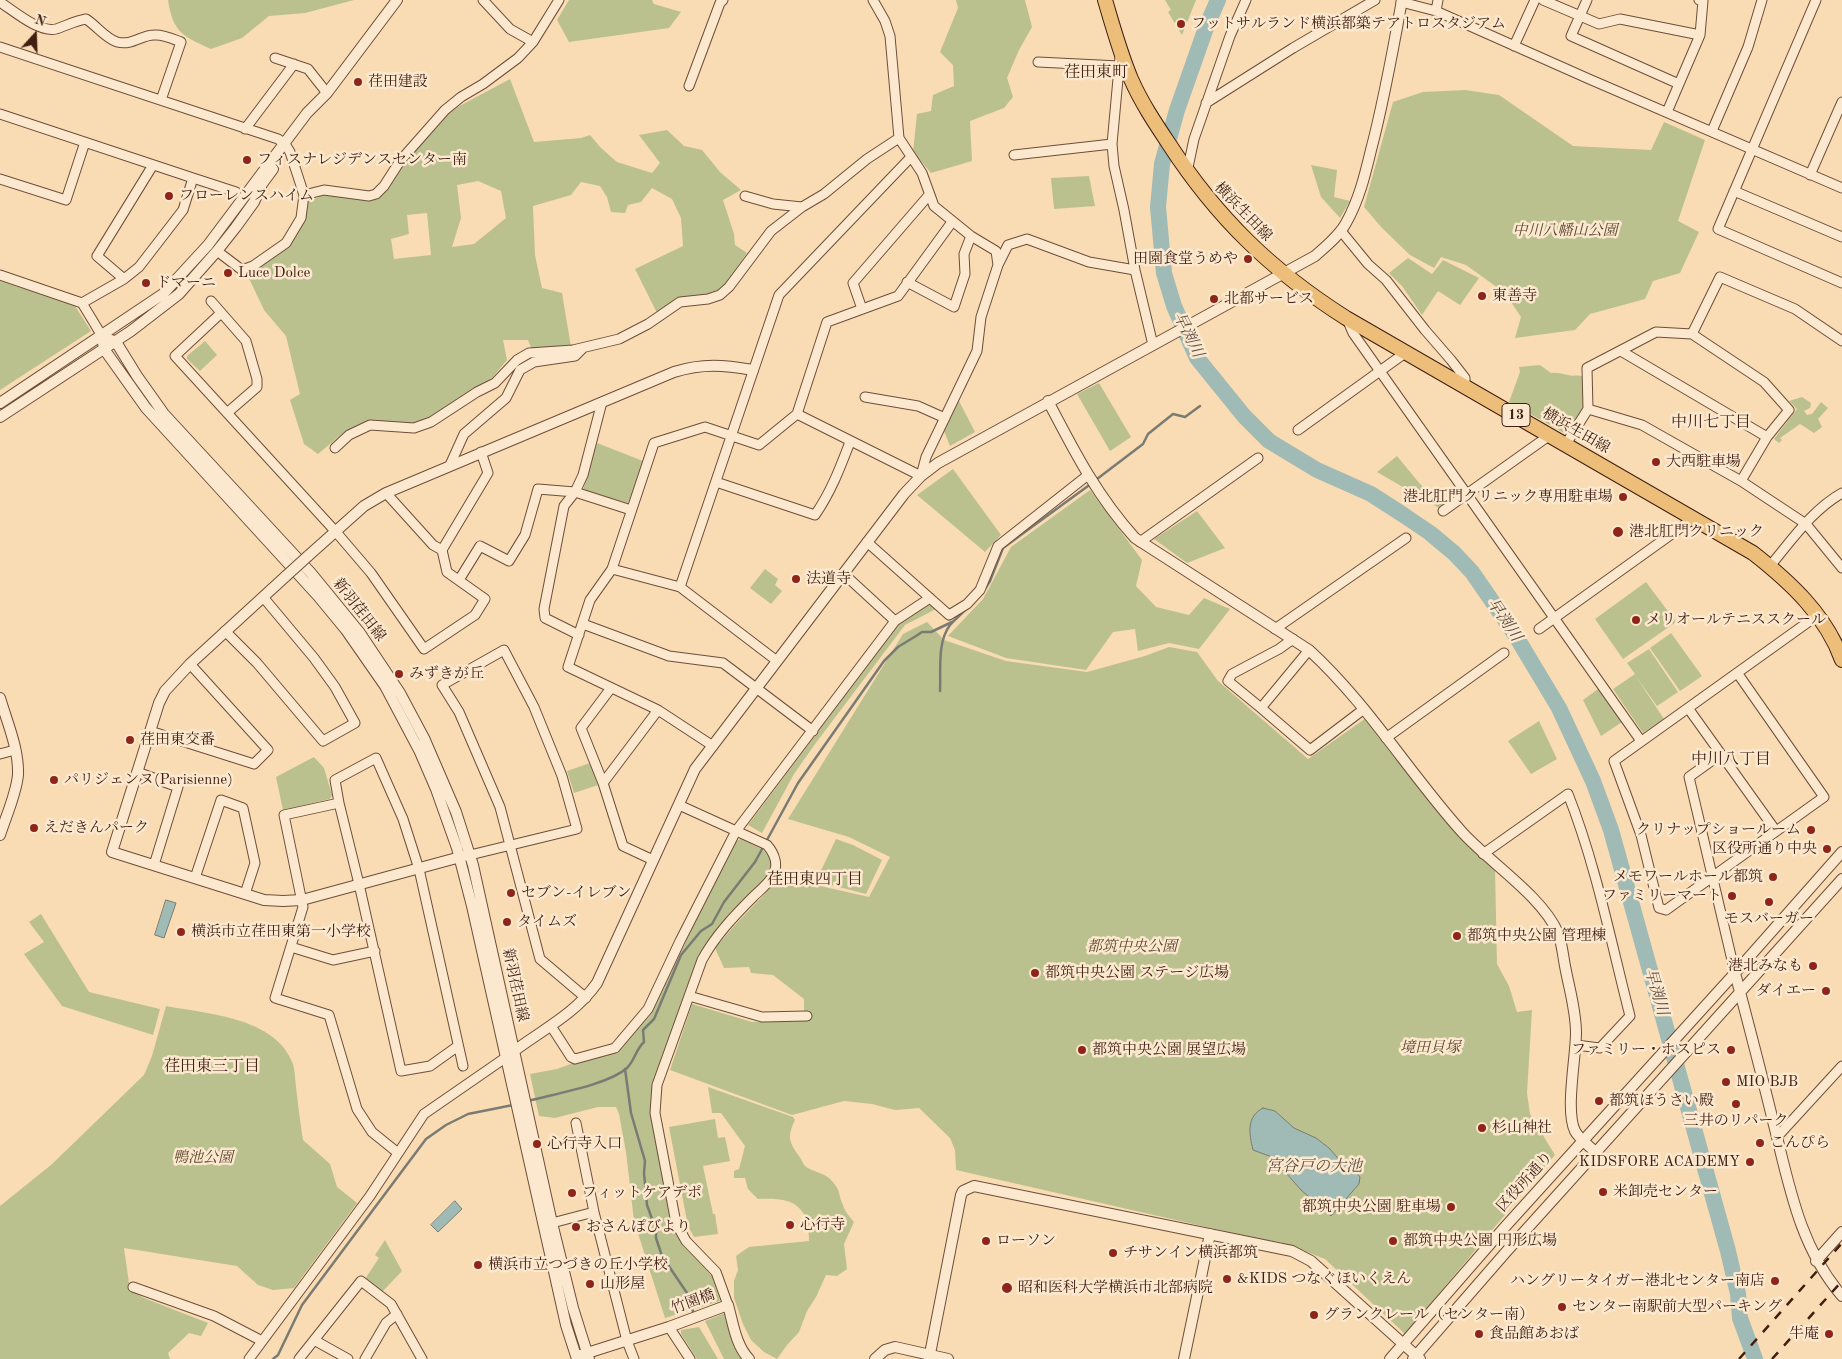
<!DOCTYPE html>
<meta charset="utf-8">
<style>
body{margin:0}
#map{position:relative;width:1842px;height:1359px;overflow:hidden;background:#f9dcb3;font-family:"Old Standard TT",serif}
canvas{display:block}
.north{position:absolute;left:10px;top:10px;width:50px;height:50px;-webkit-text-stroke:4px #fbe8ce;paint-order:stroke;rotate:20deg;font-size:14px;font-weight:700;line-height:20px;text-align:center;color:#401e12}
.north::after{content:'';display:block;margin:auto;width:18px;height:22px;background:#401e12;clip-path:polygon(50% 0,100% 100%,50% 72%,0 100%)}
</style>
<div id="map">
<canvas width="1842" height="1359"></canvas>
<div class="north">N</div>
</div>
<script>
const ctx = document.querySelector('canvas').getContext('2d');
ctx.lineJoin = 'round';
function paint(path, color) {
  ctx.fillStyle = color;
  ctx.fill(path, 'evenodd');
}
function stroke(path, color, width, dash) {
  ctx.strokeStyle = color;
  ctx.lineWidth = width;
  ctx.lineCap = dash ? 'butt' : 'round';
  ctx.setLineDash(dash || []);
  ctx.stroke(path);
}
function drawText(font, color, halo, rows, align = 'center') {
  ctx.font = font + ' "Old Standard TT","Noto Serif JP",serif';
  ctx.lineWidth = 5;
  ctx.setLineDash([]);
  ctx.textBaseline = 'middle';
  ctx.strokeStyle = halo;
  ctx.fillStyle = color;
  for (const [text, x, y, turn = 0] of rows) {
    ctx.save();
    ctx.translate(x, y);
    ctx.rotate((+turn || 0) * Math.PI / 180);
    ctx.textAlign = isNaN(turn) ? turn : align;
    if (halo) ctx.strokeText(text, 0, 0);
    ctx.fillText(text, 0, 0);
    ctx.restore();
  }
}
paint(new Path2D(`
 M168 0H354L305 13 269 16 242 38 211 49C183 36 173 33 168 0Z
 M569 0H652L654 4 681 12 669 28 569 42 557 20Z
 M956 0H1025L1032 27 1019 50 1007 78 1013 97 1004 108 970 121 972 161 931 173 913 152 917 114 931 111 933 95 954 86 953 65 940 52 958 8Z
 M1165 0H1196L1182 35 1168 12 1171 10Z
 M510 79 534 142 581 138 590 135 600 147 617 162 652 173 660 163 639 135 667 130 684 146 702 150 720 172 741 190 723 200 734 234 735 245 747 253 719 293 657 313 635 269 683 246 681 218 672 199 652 188 641 202 628 205 625 213 611 212 607 197 600 186 581 182 571 195 533 206 535 255 542 288 562 293 571 347 532 350 528 340H503L507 360 492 378 431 418 413 426 368 423 342 434 318 454 304 444 290 400 300 394 286 336 264 310 246 272 280 250 307 202 326 194 366 198 452 110ZM478 181 501 191 506 218 474 244 452 247 461 218 457 185ZM427 213 431 255 394 259 391 239 409 234 407 215Z
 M1465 90 1499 95 1573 146 1651 150 1664 122 1705 140 1678 221 1699 232 1680 273 1653 281 1645 299 1590 314 1575 330 1515 338 1521 317 1505 293 1466 265 1441 257 1434 268 1410 255 1382 228 1364 207 1393 102 1423 92Z
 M1311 165 1337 170 1334 197 1350 201 1340 218 1321 197Z
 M1089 176 1095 206 1054 209 1051 178Z
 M1408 258 1432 274 1443 260 1479 278 1460 305 1438 291 1422 315 1402 286 1389 273Z
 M0 279 75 306 91 331 0 390Z
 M205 341 217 355 200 371 187 359V356Z
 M1540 365 1551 373C1558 372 1562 374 1568 375 1575 377 1576 374 1584 377V406L1569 433H1564L1509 402 1520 372 1519 367Z
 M1099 383 1131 437 1110 451 1077 394Z
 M1802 397 1811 403 1810 408 1804 411 1807 415 1812 414 1821 402 1828 408 1818 419 1822 427 1814 433 1800 424 1780 438 1782 440 1779 443 1774 439 1797 409 1789 401Z
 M959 401 975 432 950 446 944 431Z
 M597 443 643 461 629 501 627 503 583 490Z
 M1397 456 1420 484 1443 505 1439 508 1377 472Z
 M953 469 1001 535 985 552 917 495Z
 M1090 490 1142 560 1136 586 1156 607 1189 615 1204 598 1230 609 1199 649 1169 643 1138 651 1135 629 1113 632 1086 670 1006 658 948 636 983 599 1011 547Z
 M1197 511 1225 548 1187 563 1154 539Z
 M765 569 778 579 775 585 782 591 771 604 750 588Z
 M1646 582 1676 622 1623 659 1595 619Z
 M930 603 936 609 905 625 815 744 794 774 762 833 748 825 900 622Z
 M927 622 944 640 1006 661 1087 672 1145 656 1169 647 1197 652 1218 681 1308 759 1366 718 1495 869 1497 964 1509 986 1517 1012 1532 1010 1527 1093 1530 1114 1555 1155 1405 1334 1325 1259 1280 1242 1259 1239 956 1170 955 1150 950 1138 919 1108 895 1110 872 1104 844 1101 792 1115 670 1070 692 1004 752 1022 804 1021V999L773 975 751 973 749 967 724 968 715 948 735 925 777 881 820 886 869 897 890 857 849 837 788 819 903 634Z
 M1671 633 1702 676 1680 691 1650 648Z
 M1649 649 1678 692 1657 706 1635 675 1664 719 1643 733 1613 689 1635 674 1627 663Z
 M1598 689 1622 722 1601 736 1583 700Z
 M1539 721 1557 759 1531 774 1508 741Z
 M314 757 324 768 332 795 330 799 283 810 276 777Z
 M590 763 598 785 574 793 567 771Z
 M741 839C759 848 778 852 769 876L712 937 676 1025 653 1118 674 1229 684 1247 712 1276 720 1301 665 1318 634 1221 626 1152 619 1114 616 1107H598L555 1118 539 1116 530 1074 557 1069 579 1061 605 1054 649 1017 727 857 736 841Z
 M836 839 853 845 882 860 866 894 816 881Z
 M41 914 89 992 160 1009 153 1035 62 1006 24 954 44 942 29 922Z
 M166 1006C207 1014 276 1017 293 1064 295 1071 295 1079 296 1087 298 1104 300 1122 303 1140L330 1164 337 1187 357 1203 294 1288 273 1290 258 1285 237 1266 124 1248 130 1290 144 1298 208 1323 201 1336 189 1333 168 1353 170 1359H0V1206L51 1165 144 1075 152 1056Z
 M708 1087 793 1117 795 1120C786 1138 790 1143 801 1159 803 1163 804 1166 808 1168 817 1173 825 1173 832 1181 841 1191 838 1194 843 1205 845 1212 849 1216 854 1222L844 1244 847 1269 837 1276 826 1275 816 1297 807 1311 799 1332 787 1345 777 1359 764 1352 751 1340 743 1324 734 1298V1281L738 1270 736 1256 749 1247 809 1241C809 1204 792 1197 758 1199L748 1189 745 1178H734V1171L739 1169 745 1146 721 1113H712Z
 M715 1119 718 1138 725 1137 730 1161 703 1166 713 1214H715L718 1234 694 1237 688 1226 669 1127Z
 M385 1240 402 1271 382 1292 365 1279 379 1258 375 1255Z
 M725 1313 734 1345 744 1359H724L705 1321Z
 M699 1327 718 1359H697L681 1334V1330Z`), '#bac18f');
const water = new Path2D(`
 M166 900 176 903 164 938 155 935Z
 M1263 1108 1275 1111 1294 1128 1316 1138 1329 1148 1343 1164 1354 1169 1360 1177 1359 1184 1331 1216 1301 1190 1272 1157 1253 1150C1249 1133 1246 1117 1263 1108Z
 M455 1201 462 1209 438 1232 431 1225Z`);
paint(water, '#a0bab5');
stroke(water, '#7a7c74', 1);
stroke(new Path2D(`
 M1097 479 1143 444 1148 434 1173 414 1185 417 1200 406
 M983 592 990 581 1003 548 1088 486
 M940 691C941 670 937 642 950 625 955 619 962 614 967 608
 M625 1069 631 1113 645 1161 644 1173 647 1205 656 1230V1238L662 1256 687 1293 686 1301 693 1311
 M528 1101C553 1094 608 1085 627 1068 635 1060 636 1049 644 1042L643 1030 654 1019 681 955 701 931 712 924 724 902 755 862 798 783 884 661 898 647 916 636 922 632H931L952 622
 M273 1359 278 1355 302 1305 426 1139 446 1125 468 1114 513 1105`), '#7a7c74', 2.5);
stroke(new Path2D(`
 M1218 0 1207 25 1177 110 1162 164 1158 207 1164 273 1174 306 1197 358 1244 416 1269 441 1317 470 1371 494 1405 516 1430 533 1454 553 1472 572 1514 633 1559 708 1593 781 1611 830 1728 1251 1738 1294 1740 1318 1755 1359`), '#a0bab5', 16);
const minor = new Path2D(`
 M483 0 510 29 533 42
 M1543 0 1599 24 1620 19 1700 35
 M1587 0 1571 36 1679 84
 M1816 0 1718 229 1842 283
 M0 2C14 11 39 33 56 29 66 26 74 21 86 19 97 26 105 38 117 42 132 46 141 35 154 35 163 34 173 39 181 42L161 100
 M1401 2 1436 11 1589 79 1842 188
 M1436 11 1438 0
 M1514 46 1535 0
 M0 47 278 139 285 144 290 152 304 195 301 218 286 243 253 266 242 270 217 251
 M1120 57 1112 144 1114 166 1124 210 1135 270 1153 345
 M275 58 308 69 327 93
 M1038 62 1119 66
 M689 86 720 3 723 0
 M1206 103 1293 48 1375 0
 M1667 112 1700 35 1703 1 1699 0
 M0 114 193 178 183 210 139 267 124 279 82 303
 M245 129 294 64
 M1712 131 1748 47 1762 0
 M899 138 922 173 934 206 971 236 996 251 998 265
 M1014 155 1112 144
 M1187 172 1194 139 1230 36 1246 0
 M1810 175 1842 102
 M193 178 236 192
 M0 179 66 200 85 142
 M1734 191 1842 237
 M304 195 324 190 369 196 376 194 384 186 400 161 445 110 461 97 483 84 518 58 533 42 559 0
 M745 196 773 204 802 207
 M1341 231 1368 264 1386 280 1425 330 1451 360 1465 378V386
 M0 275 82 303 102 336
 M124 279 97 256 153 165
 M907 282 954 307 965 274 964 254 971 236
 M211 301 246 341 257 379V387L227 413
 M862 309 853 283 929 195
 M221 313 175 356 336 532 371 573 424 649 475 615 485 599 447 572 442 550 433 545 386 493
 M1347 319 1353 333 1641 741
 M1692 334 1720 277 1795 309 1842 341
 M1621 351 1767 437
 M865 397 918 406 945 418
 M1588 409 1587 368 1656 332 1692 334 1764 382 1789 410 1767 437 1741 481
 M797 414 827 322 898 296 952 222
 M1298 430 1405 353
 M1566 444 1588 409 1642 425 1741 481 1806 524 1842 568
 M335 448 349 435 370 425 414 428 431 422 477 392 495 383 517 360 529 353 573 350 619 339 648 324 680 302 708 299 720 295 729 287 771 231 802 207 824 194 867 159 899 138 890 36 885 21 873 0
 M450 465 464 434 506 398 520 370 534 362 575 356 583 348
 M716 482 815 515C831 492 840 468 850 442
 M1443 511 1550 435
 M867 542 949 615 967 604 980 590 998 546 1088 475
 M1140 542 1258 458
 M442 550 488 473 481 452
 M1770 566C1792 540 1812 510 1842 493
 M612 569 680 587
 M459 580 480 546 509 561 525 535 538 489 575 492 631 510
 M895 621 930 598
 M583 624 669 656 723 663 813 731
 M1275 629 1406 538
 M1539 629 1694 518
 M225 631 257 663 323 741 355 723 335 687 314 658 263 597
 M579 635 545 618 544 609 564 506 575 492 583 475 602 402
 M1309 650 1261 708 1310 750 1364 709
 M777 661 680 587 779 295 911 157
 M1738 674 1824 797 1666 910 1659 908 1641 835 1614 761 1818 615
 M611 688 581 728 603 783 623 846 653 860
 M1261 708 1228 681 1232 674 1279 649 1293 639
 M1688 708 1776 831
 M150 731 254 764 268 750 190 664
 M1386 738 1504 653
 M713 746 658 710 568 667 590 600 612 569 654 443 705 427 759 445 797 414 921 476 926 457 977 351 981 317 998 265 1008 245 1027 239 1089 262 1135 270
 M0 754 15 750
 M1721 754 1689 777 1735 973
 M137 772 178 787 154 865
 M603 783 658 710
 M339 803 359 884 401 1071 430 1066 458 1046
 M679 805 767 845C775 854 779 866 772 877 768 884 759 891 753 897 734 916 715 936 702 960L657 1085 655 1113 676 1223 686 1241 716 1272 728 1305
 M1483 854 1568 794C1596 865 1611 942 1630 1016L1600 1048 1576 1045
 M470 855 577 829 562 776 534 707 504 650 442 685 459 712 500 807 540 959 586 998
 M195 878 221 800 243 808 255 863 245 894
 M291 947 333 960 375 951
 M689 996 762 1017 807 1016
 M551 1026 571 1057 575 1059 615 1048 648 1009 680 941 736 831 895 621 844 574
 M576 1123 594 1212 627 1341 634 1359
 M1777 1137 1842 1066
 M398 1153 372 1132 357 1109 329 1015 275 998 303 907 284 815 339 803 335 780 376 758 403 819 419 869 463 1066
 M552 1223 594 1212
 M133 1287 214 1316 262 1341
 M669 1327 690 1359
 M314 1340 348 1359
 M249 1359 370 1196 424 1114 505 1058
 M299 1359 361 1281 391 1304 422 1359
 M365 1359 386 1323 397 1314`);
const tertiary = new Path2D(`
 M102 336 116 342 137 376 164 414 311 573 360 633 400 693 424 738 456 812 473 865 552 1223 573 1308 589 1359
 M102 336 104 349 146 408 318 596 346 630 385 686 420 752 436 789 457 848 472 906 566 1325 577 1359
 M1048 401C1074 451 1097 496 1135 538L1309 650C1368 704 1409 773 1462 832 1490 863 1542 896 1558 933 1562 943 1563 956 1565 966 1569 988 1576 1010 1576 1033 1576 1057 1565 1111 1575 1131 1579 1139 1590 1146 1596 1153
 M0 403 163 294 208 245 307 113 327 93 397 0
 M0 417 131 331 179 294 217 251 236 227 254 202 262 184 273 169
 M308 556 364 506 386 493 674 372C703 363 724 365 753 370
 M286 576 190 664 165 691 159 703 112 852 264 900 283 901 302 900 464 856
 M0 698C7 722 19 749 18 775 16 795 6 816 0 835
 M1735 973C1748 1022 1761 1072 1773 1121 1789 1184 1799 1246 1842 1296
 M505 1058C537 1032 573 1017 597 983L695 769 904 494 921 476 938 463 1315 256C1326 246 1339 236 1346 223 1359 200 1365 175 1371 150 1384 101 1393 50 1402 0
 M1816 1261 1842 1232
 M581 1355 669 1327 728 1305C733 1323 736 1346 749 1359
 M875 1359 885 1350 895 1347 948 1359
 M929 1359 961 1195 963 1191 974 1186 1292 1251 1311 1261 1420 1359
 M1184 1359 1210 1234
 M1390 1359 1504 1228 1735 973 1842 852
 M1413 1359 1506 1252 1842 879`);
const primary = new Path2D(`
 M1105 0C1113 27 1120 53 1131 79 1141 102 1155 123 1169 144 1217 218 1272 271 1346 318L1753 553C1790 582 1826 615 1842 660`);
stroke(minor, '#6e4e3a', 11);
stroke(tertiary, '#6e4e3a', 12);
stroke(primary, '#401e12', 16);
stroke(minor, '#fbe8ce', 9);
stroke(tertiary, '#fbe8ce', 10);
stroke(primary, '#ecbe7a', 14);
stroke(new Path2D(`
 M1739 1359 1842 1243
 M1772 1359 1842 1281`), '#401e12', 2.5, [9, 9]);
const tertiaryBridge = new Path2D(`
 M286 576 308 556`);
stroke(tertiaryBridge, '#6e4e3a', 12, []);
stroke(tertiaryBridge, '#fbe8ce', 10);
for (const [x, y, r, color] of [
 [1181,24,5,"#8f2418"],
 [358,82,5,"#8f2418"],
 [247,160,5,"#8f2418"],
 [169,196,5,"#8f2418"],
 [1248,259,5,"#8f2418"],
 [228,273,5,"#8f2418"],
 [146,283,5,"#8f2418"],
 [1482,296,5,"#8f2418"],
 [1214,299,5,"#8f2418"],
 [1656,462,5,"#8f2418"],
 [1623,497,5,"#8f2418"],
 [1618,532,6,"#8f2418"],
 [796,579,5,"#8f2418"],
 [1636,620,5,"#8f2418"],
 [399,674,5,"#8f2418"],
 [130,740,5,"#8f2418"],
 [54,780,5,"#8f2418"],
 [34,828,5,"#8f2418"],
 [1811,830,5,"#8f2418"],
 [1827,849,5,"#8f2418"],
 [1773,877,5,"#8f2418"],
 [511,893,5,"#8f2418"],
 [1732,896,5,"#8f2418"],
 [1769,902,5,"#8f2418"],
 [507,922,5,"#8f2418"],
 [181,932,5,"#8f2418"],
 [1457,936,5,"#8f2418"],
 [1813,966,5,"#8f2418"],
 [1035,973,5,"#8f2418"],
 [1826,991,5,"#8f2418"],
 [1082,1050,5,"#8f2418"],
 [1731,1050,5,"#8f2418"],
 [1726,1082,5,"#8f2418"],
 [1599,1101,5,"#8f2418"],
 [1736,1104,5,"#8f2418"],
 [1482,1128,5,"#8f2418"],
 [1760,1143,5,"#8f2418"],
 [537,1144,5,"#8f2418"],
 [1750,1162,5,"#8f2418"],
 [1603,1192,5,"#8f2418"],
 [572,1193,5,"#8f2418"],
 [1451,1207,5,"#8f2418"],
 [790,1225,5,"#8f2418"],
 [576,1227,5,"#8f2418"],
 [986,1241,5,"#8f2418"],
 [1393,1241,5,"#8f2418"],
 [1113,1253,5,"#8f2418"],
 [478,1265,5,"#8f2418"],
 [1227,1279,5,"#8f2418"],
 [1775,1281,5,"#8f2418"],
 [590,1284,5,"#8f2418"],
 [1007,1288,6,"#8f2418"],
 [1562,1307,5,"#8f2418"],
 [1314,1315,5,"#8f2418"],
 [1479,1334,5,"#8f2418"],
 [1829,1334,5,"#8f2418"]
]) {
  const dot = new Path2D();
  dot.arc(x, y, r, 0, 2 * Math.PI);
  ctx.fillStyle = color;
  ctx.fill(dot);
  stroke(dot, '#fbe8ce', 2);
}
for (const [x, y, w] of [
 [1516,415,28]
]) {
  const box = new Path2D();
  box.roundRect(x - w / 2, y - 11.5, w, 23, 4);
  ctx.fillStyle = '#fbe8ce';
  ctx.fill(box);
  stroke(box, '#401e12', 1);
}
drawText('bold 14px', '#401e12', null, [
 ["13",1516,415]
]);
drawText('15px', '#401e12', '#fbe8ce', [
 ["フットサルランド横浜都築テアトロスタジアム",1191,24],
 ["荏田建設",368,82],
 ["フィスナレジデンスセンター南",257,160],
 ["フローレンスハイム",179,196],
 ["田園食堂うめや",1238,259,"right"],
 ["Luce Dolce",238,273],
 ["ドマーニ",156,283],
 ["東善寺",1492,296],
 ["北都サービス",1224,299],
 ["大西駐車場",1666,462],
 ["港北肛門クリニック専用駐車場",1613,497,"right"],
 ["港北肛門クリニック",1629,532],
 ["法道寺",806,579],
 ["メリオールテニススクール",1646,620],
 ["みずきが丘",409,674],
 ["荏田東交番",140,740],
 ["パリジェンヌ(Parisienne)",64,780],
 ["えだきんパーク",44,828],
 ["クリナップショールーム",1801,830,"right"],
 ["区役所通り中央",1817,849,"right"],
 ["メモワールホール都筑",1763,877,"right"],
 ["セブン-イレブン",521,893],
 ["ファミリーマート",1722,896,"right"],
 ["モスバーガー",1769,919,"center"],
 ["タイムズ",517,922],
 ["横浜市立荏田東第一小学校",191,932],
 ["都筑中央公園 管理棟",1467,936],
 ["港北みなも",1803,966,"right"],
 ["都筑中央公園 ステージ広場",1045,973],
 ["ダイエー",1816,991,"right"],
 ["都筑中央公園 展望広場",1092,1050],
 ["ファミリー・ホスピス",1721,1050,"right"],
 ["MIO BJB",1736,1082],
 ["都筑ほうさい殿",1609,1101],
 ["三井のリパーク",1736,1121,"center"],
 ["杉山神社",1492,1128],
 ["こんぴら",1770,1143],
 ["心行寺入口",547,1144],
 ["KIDSFORE ACADEMY",1740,1162,"right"],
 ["米卸売センター",1613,1192],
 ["フィットケアデポ",582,1193],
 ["都筑中央公園 駐車場",1441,1207,"right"],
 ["心行寺",800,1225],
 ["おさんぽびより",586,1227],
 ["ローソン",996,1241],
 ["都筑中央公園 円形広場",1403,1241],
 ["チサンイン横浜都筑",1123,1253],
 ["横浜市立つづきの丘小学校",488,1265],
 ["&KIDS つなぐほいくえん",1237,1279],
 ["ハングリータイガー港北センター南店",1765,1281,"right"],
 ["山形屋",600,1284],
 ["昭和医科大学横浜市北部病院",1018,1288],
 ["センター南駅前大型パーキング",1572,1307],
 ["グランクレール（センター南）",1324,1315],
 ["食品館あおば",1489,1334],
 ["牛庵",1819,1334,"right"]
], 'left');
drawText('15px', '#401e12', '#fbe8ce', [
 ["横浜生田線",1243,212,46],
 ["横浜生田線",1576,431,30],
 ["新羽荏田線",359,610,52],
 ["新羽荏田線",515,985,78],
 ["区役所通り",1525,1182,-48],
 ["竹園橋",693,1302,-20]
]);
drawText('italic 15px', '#5e4731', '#fbe8ce', [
 ["中川八幡山公園",1565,231],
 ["都筑中央公園",1132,947],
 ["境田貝塚",1430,1048],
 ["鴨池公園",203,1158]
]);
drawText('16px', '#401e12', '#fbe8ce', [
 ["荏田東町",1096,73],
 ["中川七丁目",1711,423],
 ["中川八丁目",1731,760],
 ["荏田東四丁目",815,880],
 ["荏田東三丁目",212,1067]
]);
drawText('italic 16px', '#5d4d43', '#fbe8ce', [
 ["早渕川",1188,335,64],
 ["早渕川",1504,620,56],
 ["早渕川",1656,992,74],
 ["宮谷戸の大池",1314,1167]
]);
</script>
